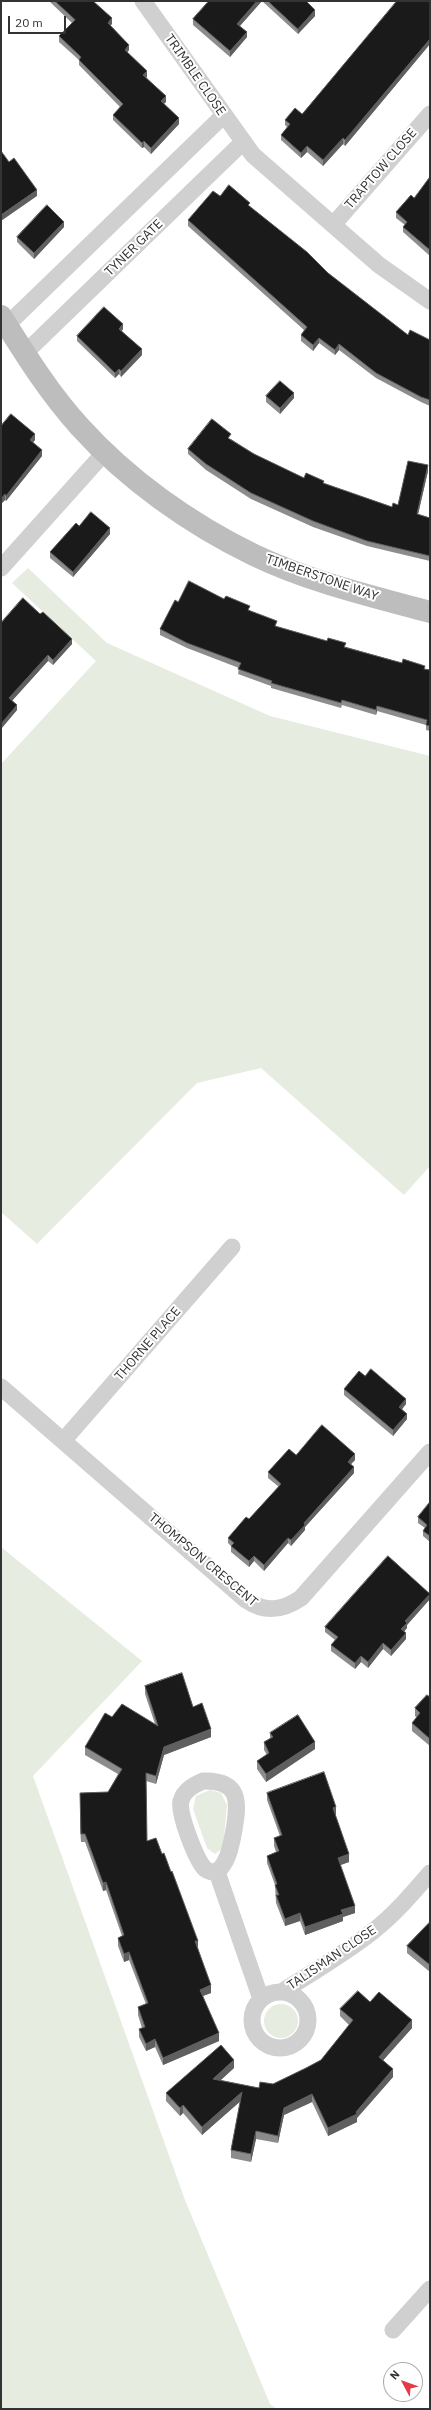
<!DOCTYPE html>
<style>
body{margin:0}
#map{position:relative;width:431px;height:2410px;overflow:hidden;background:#fff;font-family:"IBM Plex Sans",sans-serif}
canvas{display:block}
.frame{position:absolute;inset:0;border:2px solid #333;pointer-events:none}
.north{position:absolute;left:383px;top:2362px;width:40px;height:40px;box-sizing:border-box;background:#fff;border:1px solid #adadad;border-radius:50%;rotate:311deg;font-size:11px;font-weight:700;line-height:16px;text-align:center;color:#333}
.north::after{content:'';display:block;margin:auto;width:14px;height:18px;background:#e63946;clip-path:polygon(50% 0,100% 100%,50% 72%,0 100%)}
.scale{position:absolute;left:8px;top:16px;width:58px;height:18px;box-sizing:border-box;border:2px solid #333;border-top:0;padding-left:5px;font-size:12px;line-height:14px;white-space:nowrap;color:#333;-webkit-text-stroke:3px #fff;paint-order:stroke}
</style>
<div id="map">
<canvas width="431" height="2410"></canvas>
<div class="frame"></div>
<div class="north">N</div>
<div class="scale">20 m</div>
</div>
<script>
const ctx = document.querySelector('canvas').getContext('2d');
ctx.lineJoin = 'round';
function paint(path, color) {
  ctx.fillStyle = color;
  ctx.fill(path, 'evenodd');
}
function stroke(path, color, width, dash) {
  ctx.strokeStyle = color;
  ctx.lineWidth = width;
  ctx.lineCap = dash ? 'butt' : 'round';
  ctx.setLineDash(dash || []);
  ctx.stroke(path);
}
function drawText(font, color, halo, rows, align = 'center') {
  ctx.font = font + ' "IBM Plex Sans",sans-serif';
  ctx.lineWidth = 4;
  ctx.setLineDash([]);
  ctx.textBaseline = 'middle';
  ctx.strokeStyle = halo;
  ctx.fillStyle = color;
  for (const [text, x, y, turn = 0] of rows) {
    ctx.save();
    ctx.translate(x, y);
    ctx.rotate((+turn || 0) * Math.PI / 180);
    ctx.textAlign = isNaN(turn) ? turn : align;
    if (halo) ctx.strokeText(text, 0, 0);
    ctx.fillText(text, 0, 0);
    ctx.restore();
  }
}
paint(new Path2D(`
 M28 568 107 643 270 716 430 756V1166L404 1195 261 1068 197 1083 37 1244 1 1212V764L96 661 12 583Z
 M1 1547 142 1661 33 1776 185 2200 270 2404 277 2409H1Z
 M210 1790 221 1793 227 1805 223 1848 215 1854 207 1848 193 1809 196 1796Z
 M264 2021a17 17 0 1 1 34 0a17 17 0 1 1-34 0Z`), '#e6ecdf');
stroke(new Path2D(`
 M143 1 253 155 379 265 430 301
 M333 225 430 114
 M7 325 224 115
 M24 354 243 142
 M1 568 105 452
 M1 1387 246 1600C265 1613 282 1611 301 1598L430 1452
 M63 1441 232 1247
 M203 1781C240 1780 239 1801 234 1830 231 1845 229 1861 217 1872 212 1872 209 1872 205 1869 196 1860 178 1813 181 1801 184 1790 194 1785 203 1781Z
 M217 1872 261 1999
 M283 1991C313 1972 344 1954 372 1932 394 1915 412 1894 430 1873
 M252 2020a28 28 0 1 1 56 0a28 28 0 1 1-56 0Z
 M393 2330 430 2289`), '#d0d0d0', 17);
stroke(new Path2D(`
 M1 316C25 354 49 393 80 427 128 480 190 524 254 555 310 582 371 596 430 612`), '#bdbdbd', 22);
paint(new Path2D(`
 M49 1H93L112 24 110 25 129 50 127 52 147 77H146L166 102 164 104 179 124 151 154 144 147 142 148 113 120V115L120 107 79 65V60L59 42V36L72 23Z
 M209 1H306L315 16 298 34 262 1 240 26 247 37 230 57 193 25V19Z
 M430 1V44L345 146 343 144 323 166 307 152 301 158 281 140V135L287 127 285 125V120L302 114Z
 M430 177V256L403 232V227L405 225 396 218V212L414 198Z
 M250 207 328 273 408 335 430 340V406L421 402 376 378 339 350 335 355 319 343 313 351 301 341V335L304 330 188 226V220Z
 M64 227 34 259 17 242V237Z
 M123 329 122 331 142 355 121 377 119 374 115 378 77 341V336Z
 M266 396 294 398 280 414 266 402Z
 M1 426 35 440 33 442 42 456 6 501 5 500 1 504Z
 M231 439 254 454 304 478 324 484 392 507 398 505 428 471 418 514 430 518V561L367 546 313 527 251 499 206 470 188 454V449Z
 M79 526 110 534 73 577 50 558V552Z
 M224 599 250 611 277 627 402 663 430 670V731L426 730V725L377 711 376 715 342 705 341 708 271 688V686L238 674 239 668 187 648 160 635V629L178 602Z
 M1 623 72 644 53 665 48 661 12 701 17 710 1 729Z
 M365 1376 406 1404 402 1409 407 1419 393 1436 344 1395V1389Z
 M296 1455 355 1460 351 1464 354 1473 305 1527V1530L291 1546 288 1543 264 1571 254 1561 249 1567 231 1552V1546L228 1543V1538L249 1519 279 1487 268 1478V1472Z
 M430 1502V1542L423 1536V1531L425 1528 418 1523V1517Z
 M430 1593V1599L407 1625V1628L404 1632 406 1639 391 1656 383 1649 368 1668 361 1662 355 1669 331 1651V1645L335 1640 325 1632V1627Z
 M145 1686 193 1707 211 1737 164 1755 156 1784 146 1781 147 1841 198 1948 211 1993 203 1996 219 2041 163 2065 155 2047 146 2051 139 2037V2029L142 2028 138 2015V2007L146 2004 129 1960 124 1962 118 1946V1938L122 1936 106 1890 103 1891 85 1842H81L80 1828V1793L108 1792 118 1774 85 1755V1747L112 1717 155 1724 145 1694Z
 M430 1697V1746L412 1731V1723L417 1718 415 1716V1708Z
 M270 1733 315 1749 266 1782 257 1769V1761L267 1755 264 1750V1742L270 1738Z
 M267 1793 336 1815H335L349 1862 340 1865 355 1913 343 1917V1921L305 1935 300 1921 285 1926 276 1903 275 1885 267 1863V1856L276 1852 274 1846V1838L280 1836 267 1800Z
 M430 1922V1972L407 1953V1946Z
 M370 2002 412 2028 383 2060 393 2077 357 2118V2122L328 2136 312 2102 284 2115 278 2143 256 2139 251 2162 231 2158V2150L240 2101 202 2135 183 2113 180 2116 166 2101V2093L234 2068 221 2080 259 2088 273 2084 306 2068 321 2060 349 2025 340 2016V2009Z`), '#8c8c8c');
paint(new Path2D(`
 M257 1H262L237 29V24Z
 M315 10V16L298 34V29Z
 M112 18V24L108 28V23Z
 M247 32V37L230 57V51Z
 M430 39V44L345 146V140Z
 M129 45V50L125 55V50Z
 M147 71V77L143 80V75Z
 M166 96V102L161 106V101Z
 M179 118V124L151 154V148Z
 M343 138V144L323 166V160Z
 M144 141V147L142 148V143Z
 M307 146V152L301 158V153Z
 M37 190V196L1 221V215Z
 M64 222V227L34 259V253Z
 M123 324V329L119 334V329Z
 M319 338V343L313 351V345Z
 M339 344V350L335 355V350Z
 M142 349V355L121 377V371Z
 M119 369V374L115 378V373Z
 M294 393V398L280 414V408Z
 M35 434V440L30 446V440Z
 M42 450V456L6 501V496Z
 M428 465V471L417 519V514Z
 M5 494V500L1 504V499Z
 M110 528V534L73 577V572Z
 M72 639V644L53 665V660Z
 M48 655V661L9 704V698Z
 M17 705V710L1 729V724Z
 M377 706V711L376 715V710Z
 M406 1399V1404L399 1413V1407Z
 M407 1414V1419L393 1436V1430Z
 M355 1454V1460L348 1467V1462Z
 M354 1467V1473L305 1527V1530L291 1546V1540L304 1523Z
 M288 1538V1543L264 1571V1565Z
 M254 1556V1561L249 1567V1561Z
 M430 1594V1599L407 1625V1628L401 1635V1629L405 1621Z
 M406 1633V1639L391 1656V1650Z
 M383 1643V1649L368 1668V1662Z
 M361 1656V1662L355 1669V1663Z
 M211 1729V1737L164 1755 156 1784V1776L164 1747Z
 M315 1742V1749L266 1782V1774Z
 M336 1807V1815L333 1816V1808Z
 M349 1854V1862L338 1866V1858Z
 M106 1882V1890L103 1891V1883Z
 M355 1906V1913L343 1917V1921L305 1935V1927L341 1910Z
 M300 1913V1921L285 1926V1919Z
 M195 1941H198V1948Z
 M129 1952V1960L124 1962V1954Z
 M211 1985V1993L200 1997V1990Z
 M412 2020V2028L379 2065V2057Z
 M219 2033V2041L163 2065V2058Z
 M155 2039V2047L146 2051V2044Z
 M234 2060V2068L213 2087V2079Z
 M393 2069V2077L357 2118V2122L328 2136V2128L356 2112Z
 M242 2092V2100L202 2135V2127Z
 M312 2094V2102L284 2115 278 2143V2136L284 2108Z
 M183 2105V2113L180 2116V2108Z
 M256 2131V2139L251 2162V2154Z`), '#5f5f5f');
const building = new Path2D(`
 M55 1H93L112 18 108 23 129 45 125 50 147 71 143 75 166 96 161 101 179 118 151 148 144 141 142 143 113 115 123 104 79 60 81 57 59 36 75 20Z
 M209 1H257L237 24 247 32 230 51 193 19Z
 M268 1H306L315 10 298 29Z
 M397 1H430V39L345 140 343 138 323 160 307 146 301 153 281 135 290 124 285 120 295 108 302 114Z
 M1 151 9 162 14 158 37 190 1 215Z
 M430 177V250L403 227 407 222 396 212 411 195 414 198Z
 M229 185 250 203 248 205 307 252 328 273 408 335 410 330 430 340V400L421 397 376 373 339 344 335 350 319 338 313 345 301 335 307 327 188 220 213 191 220 196Z
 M47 205 64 222 34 253 17 237Z
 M104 307 123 324 119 329 142 349 121 371 119 369 115 373 77 336Z
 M280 381 294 393 280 408 266 396Z
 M11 414 35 434 30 440 42 450 6 496 5 494 1 499V426Z
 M212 419 231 434 228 438 254 454 304 478 306 473 324 481 323 483 392 507 393 503 398 505 408 461 428 465 417 514 430 518V556L367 541 313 521 251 493 206 464 188 449Z
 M91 512 110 528 73 572 50 552 76 523 79 526Z
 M189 581 224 599 226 596 250 606 248 610 277 621 275 626 327 641 328 638 346 643 344 647 402 663 403 659 425 666 424 669 430 670V726L426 725 427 720 377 706 376 710 342 700 341 703 271 683 272 681 238 669 241 663 187 643 160 629 175 600 178 602Z
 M23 598 40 614 43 612 72 639 53 660 48 655 9 698 17 705 1 724V623Z
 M371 1369 406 1399 399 1407 407 1414 393 1430 344 1389 359 1371 365 1376Z
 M322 1425 355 1454 348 1462 354 1467 304 1523 305 1525 291 1540 288 1538 264 1565 254 1556 249 1561 231 1546 234 1543 228 1538 246 1517 249 1519 281 1484 268 1472 289 1449 296 1455Z
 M430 1502V1536L423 1531 427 1525 418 1517Z
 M388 1556 430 1594 405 1621 407 1623 401 1629 406 1633 391 1650 383 1643 368 1662 361 1656 355 1663 331 1645 338 1637 325 1627Z
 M182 1673 193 1707 202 1703 211 1729 164 1747 156 1776 146 1773 147 1841 156 1838 162 1854 164 1853 171 1872 172 1871 198 1941H195L211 1985 200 1990 219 2033 163 2058 155 2039 146 2044 139 2029 145 2027 138 2007 148 2003 129 1952 124 1954 118 1938 124 1935 106 1882 103 1883 85 1834H81L80 1793 108 1792 122 1769 85 1747 105 1713 112 1717 122 1704 158 1726 145 1686Z
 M427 1695 430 1697V1739L412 1723 420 1713 415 1708Z
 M298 1715 315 1742 266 1774 257 1761 269 1753 264 1742 273 1737 270 1733Z
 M324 1772 336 1807 333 1808 349 1854 338 1858 355 1906 341 1910 343 1914 305 1927 300 1913 285 1919 276 1895H279L275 1885 277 1884 267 1856 279 1851 274 1838 282 1835 267 1793Z
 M430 1922V1965L407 1946Z
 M358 1991 370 2002 379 1992 412 2020 379 2057 393 2069 356 2112 357 2114 328 2128 312 2094 284 2108 278 2136 256 2131 251 2154 231 2150 242 2092 202 2127 183 2105 180 2108 166 2093 221 2045 234 2060 213 2079 259 2088 260 2082 273 2084 306 2068 321 2060 353 2020 340 2009Z`);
paint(building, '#1a1a1a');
stroke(building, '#5f5f5f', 1);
drawText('13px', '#333', '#fff', [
 ["TRIMBLE CLOSE",195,75,55],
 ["TRAPTOW CLOSE",381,169,-49],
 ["TYNER GATE",134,248,-44],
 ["TIMBERSTONE WAY",322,578,19],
 ["THORNE PLACE",148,1344,-49],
 ["THOMPSON CRESCENT",203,1560,40],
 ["TALISMAN CLOSE",332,1958,-34]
]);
</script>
